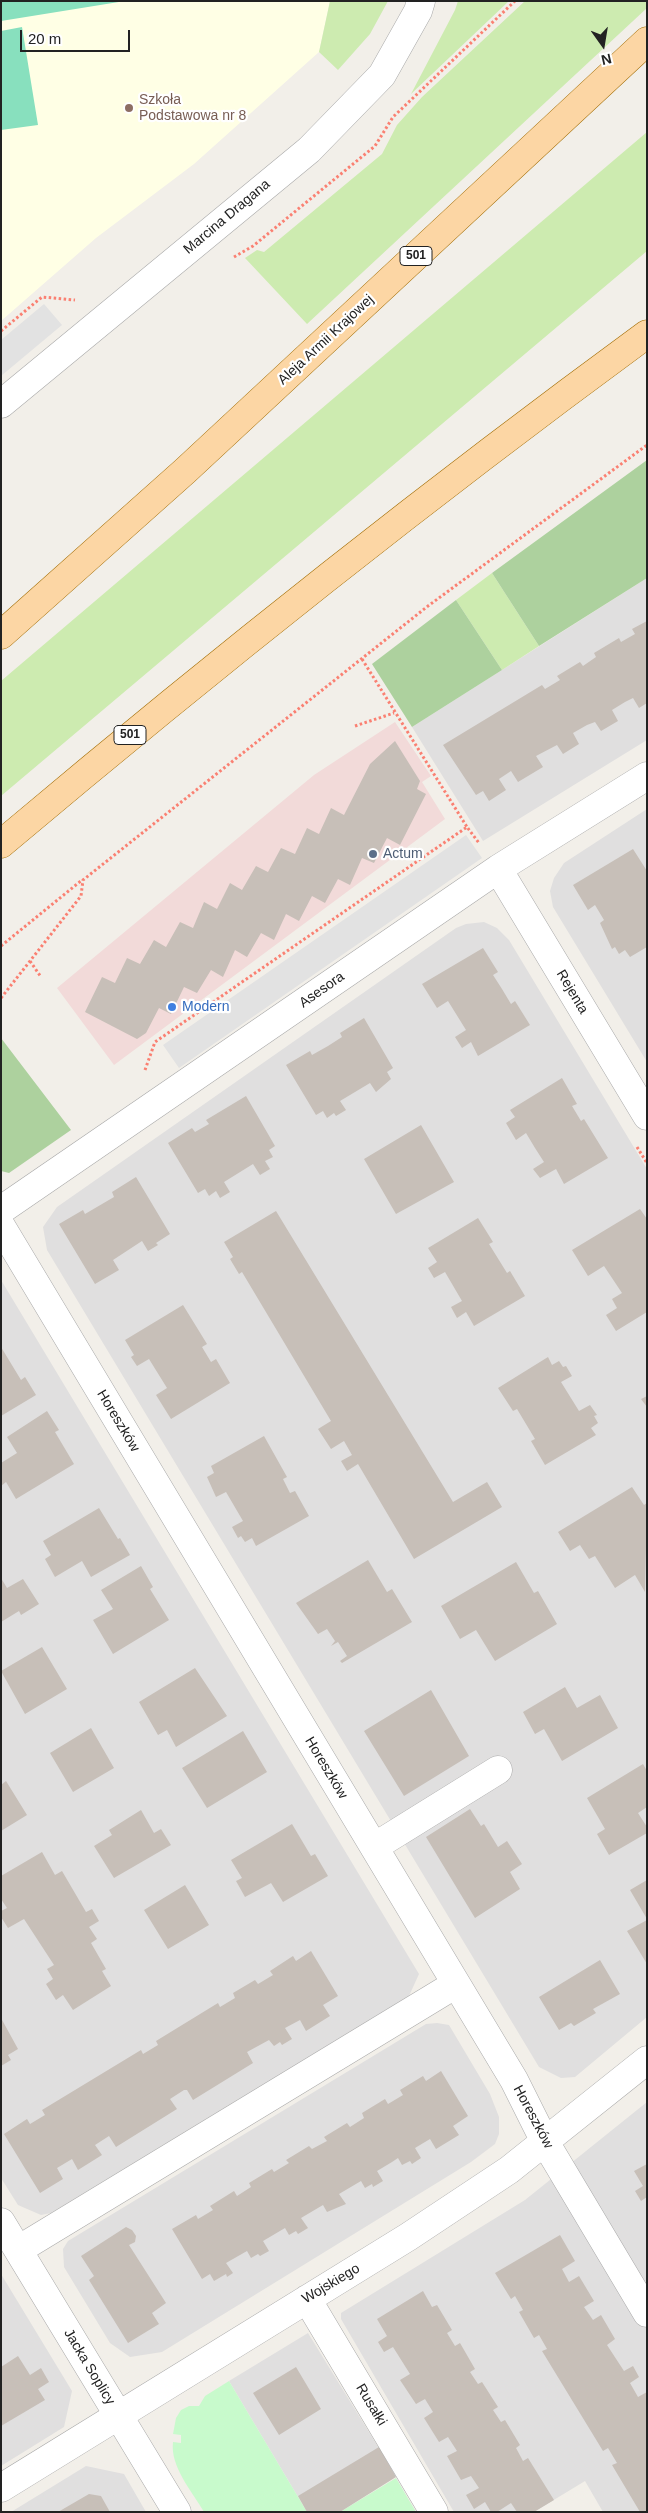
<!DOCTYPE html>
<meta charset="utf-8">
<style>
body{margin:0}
#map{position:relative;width:648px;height:2513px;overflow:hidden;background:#f2efe9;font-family:Arial,sans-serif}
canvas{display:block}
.frame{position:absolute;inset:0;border:2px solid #222;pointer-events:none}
.north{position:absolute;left:578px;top:20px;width:50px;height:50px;-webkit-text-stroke:4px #fff;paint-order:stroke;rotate:167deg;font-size:14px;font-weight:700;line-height:20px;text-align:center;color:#222}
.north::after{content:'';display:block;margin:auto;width:18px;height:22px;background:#222;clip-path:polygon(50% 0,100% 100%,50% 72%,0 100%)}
.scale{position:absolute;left:20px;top:30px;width:110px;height:22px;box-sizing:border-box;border:2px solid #222;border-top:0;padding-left:6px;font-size:15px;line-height:18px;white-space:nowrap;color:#222;-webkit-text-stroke:4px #fff;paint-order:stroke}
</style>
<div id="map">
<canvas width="648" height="2513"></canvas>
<div class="frame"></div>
<div class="north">N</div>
<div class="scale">20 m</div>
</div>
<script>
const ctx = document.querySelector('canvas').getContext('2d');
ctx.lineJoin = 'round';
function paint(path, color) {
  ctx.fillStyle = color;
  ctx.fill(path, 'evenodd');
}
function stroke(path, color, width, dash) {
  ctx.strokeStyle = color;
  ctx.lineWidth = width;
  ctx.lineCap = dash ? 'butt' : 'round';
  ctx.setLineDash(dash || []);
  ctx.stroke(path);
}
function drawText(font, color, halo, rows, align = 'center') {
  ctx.font = font + ' Arial,sans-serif';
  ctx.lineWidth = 4.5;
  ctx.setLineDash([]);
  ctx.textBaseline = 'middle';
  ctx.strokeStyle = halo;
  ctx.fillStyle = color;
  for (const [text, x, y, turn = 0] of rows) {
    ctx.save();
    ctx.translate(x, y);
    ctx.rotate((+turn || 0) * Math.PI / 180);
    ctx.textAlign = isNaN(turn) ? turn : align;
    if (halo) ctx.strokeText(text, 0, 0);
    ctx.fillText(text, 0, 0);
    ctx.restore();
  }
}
paint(new Path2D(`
 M647 578V740L483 841 412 727Z
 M647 809V1062L553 907 550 891 554 878 564 863Z
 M484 922 497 928 509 940 647 1169V2017L575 2077 561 2078 539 2067 47 1250 43 1227 57 1207 456 928 466 924Z
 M1 1280 419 1974 409 1996 51 2213 41 2215 18 2205 1 2178Z
 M437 2023 449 2025 490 2094 499 2117V2134L495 2144 471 2162 162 2352 130 2357 110 2343 64 2267 63 2249 68 2241 426 2024Z
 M647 2102V2512H603L585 2481 534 2512H454L341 2319V2313L525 2200Z
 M1 2274 72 2391 64 2427 1 2466Z
 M308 2333 396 2476 340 2512H307L229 2381Z
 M86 2466 124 2474 146 2512H11Z`), '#e0dfdf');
paint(new Path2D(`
 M395 722 431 776 422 782 445 819 114 1065 57 988 314 775Z`), '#f2dad9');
paint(new Path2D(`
 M1 1H330L319 52 194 164 96 238 1 321Z`), '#ffffe5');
paint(new Path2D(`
 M330 1H388L370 34 338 70 319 52Z
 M458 1H509L411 94 455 10Z
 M525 1H647V8L307 324 245 258 257 250 264 252 382 154 397 125 422 97Z
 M647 132V251L1 796V681Z
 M492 573 539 646 502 670 456 600Z`), '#cdebb0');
paint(new Path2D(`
 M647 460V578L539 646 492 573Z
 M456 600 502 670 412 727 372 664Z
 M1 1038 71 1130 9 1173 1 1171Z`), '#add19e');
paint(new Path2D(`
 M229 2381 307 2512H204C192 2491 170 2467 173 2442L181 2443V2435L173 2434 176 2418 181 2410 189 2406H199L205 2396Z
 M396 2478 416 2512H340Z`), '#c8facc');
paint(new Path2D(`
 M1 1H125L1 21Z
 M22 27 38 125 1 130V31Z`), '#88e0be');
paint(new Path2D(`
 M44 304 62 325 1 376V340Z
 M466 835 482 858 179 1068 163 1045Z`), '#e2e2e2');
paint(new Path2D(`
 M647 621V703L639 708 633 698 625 702 612 710 618 721 601 731 595 722 587 725 573 733 579 744 563 754 557 745 536 756 543 767 518 782 511 771 499 779 506 790 489 801 483 791 476 795 443 745 542 685 545 689 560 680 557 676 580 662 583 666 596 657 594 653 619 638 621 642 635 634 632 629Z
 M395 741 420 781 417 789 426 794 400 845 387 838 374 863 362 858 350 885 338 879 325 903 312 896 299 921 286 914 274 940 261 933 247 957 235 950 223 977 211 970 197 993 184 987 171 1014 159 1008 146 1033 137 1039 85 1012 102 977 115 983 127 958 140 964 154 940 166 947 180 922 193 928 204 902 217 909 230 883 242 890 256 866 268 872 281 848 295 854 307 828 319 834 331 808 344 815 370 764Z
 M633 849 647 871V947L630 957 625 950 619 954 615 947 612 949 600 923 604 920 595 905 588 910 573 885Z
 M483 948 498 972 493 975 502 989 511 1004 515 1001 530 1025 478 1056 471 1042 462 1048 455 1037 466 1030 448 1001 437 1008 422 984Z
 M364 1018 393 1068 387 1072 391 1079 376 1092 370 1083 340 1101 346 1110 336 1116 334 1113 327 1118 323 1111 316 1115 286 1065 310 1051 312 1055 328 1046 342 1037 340 1033Z
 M562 1078 577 1104 572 1106 581 1121 584 1119 608 1158 564 1184 556 1169 540 1178 533 1169 544 1162 535 1148 526 1133 516 1140 506 1123 515 1117 510 1110Z
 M246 1096 275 1146 269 1150 273 1157 265 1161 270 1169 260 1175 253 1164 224 1182 230 1192 220 1198 216 1191 209 1196 205 1189 198 1193 168 1143 192 1128 195 1132 209 1124 206 1120Z
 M421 1125 454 1182 396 1214 364 1159Z
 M136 1177 170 1234 156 1243 158 1245 148 1251 142 1241 113 1260 119 1270 95 1284 59 1224 83 1210 85 1214 114 1197 112 1192Z
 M640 1209 647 1219V1312L616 1331 606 1315 617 1308 612 1299 622 1293 604 1266 588 1276 572 1250Z
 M276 1211 453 1502 487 1482 502 1507 414 1559 358 1464 347 1471 341 1461 352 1455 344 1441 331 1449 318 1429 331 1421 242 1272 239 1274 230 1259 233 1257 224 1242Z
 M478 1218 493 1242 489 1244 507 1273 510 1271 525 1296 474 1326 466 1312 457 1318 451 1307 462 1301 445 1272 434 1278 428 1268 437 1262 428 1248Z
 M183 1305 207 1344 202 1347 211 1362 216 1359 230 1383 171 1419 156 1395 167 1388 149 1359 137 1366 131 1357 134 1355 125 1340Z
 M1 1347 21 1380 25 1377 36 1395 1 1416Z
 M548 1357 552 1365 559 1361 563 1367 566 1366 572 1376 561 1382 579 1411 590 1405 597 1415 594 1416 598 1423 591 1428 596 1435 545 1465 531 1441 535 1439 517 1409 513 1411 498 1388Z
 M647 1396V1407L641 1399Z
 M47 1411 59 1430 55 1432 74 1464 16 1499 6 1482 1 1486V1463L17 1453 7 1437Z
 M264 1436 287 1477 283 1479 290 1493 295 1491 309 1516 256 1546 252 1538 245 1542 241 1536 238 1538 232 1527 243 1521 226 1492 216 1497 207 1477 214 1473 211 1466Z
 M632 1487 644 1505 647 1503 645 1592 635 1575 615 1588 595 1556 589 1559 580 1545 570 1551 558 1532Z
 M99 1508 118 1539 120 1538 130 1555 91 1577 82 1561 55 1577 45 1559 51 1555 43 1541Z
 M368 1560 387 1592 392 1589 412 1622 342 1663 340 1661 347 1656 338 1642 331 1646 335 1641 327 1629 318 1634 296 1603Z
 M516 1562 534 1593 538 1591 557 1624 495 1661 476 1630 460 1639 441 1606Z
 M141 1566 153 1587 150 1589 169 1620 113 1654 93 1620 113 1609 101 1590Z
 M1 1578 7 1588 23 1579 39 1604 21 1615 19 1611 1 1622Z
 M42 1647 67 1689 25 1714 1 1671Z
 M195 1668 227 1716 176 1747 167 1730 158 1735 139 1702Z
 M565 1687 577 1708 600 1695 618 1728 562 1761 544 1729 535 1734 523 1712Z
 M431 1690 469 1756 404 1796 364 1731Z
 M91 1728 114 1768 73 1792 50 1753Z
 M243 1731 267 1772 207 1808 182 1768Z
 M643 1764 647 1771V1807L638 1813 647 1827V1833L609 1855 597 1834 605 1829 587 1798Z
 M6 1781 27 1815 1 1831V1785Z
 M470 1809 481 1826 484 1824 498 1847 507 1841 522 1864 510 1872 520 1889 475 1918 426 1837Z
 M141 1810 154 1833 161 1829 171 1845 114 1878 94 1846 112 1835 109 1830Z
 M292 1824 311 1856 315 1854 328 1876 283 1902 271 1883 245 1897 236 1881 242 1878 231 1860Z
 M42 1852 55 1875 62 1871 86 1912 92 1909 99 1921 89 1927 97 1939 91 1943 106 1969 102 1971 111 1986 73 2010 63 1995 56 2000 46 1984 53 1979 47 1969 54 1965 24 1919 8 1928 1 1917V1911L7 1908 1 1899V1876Z
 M647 1880V1919L630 1890Z
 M185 1885 209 1925 168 1949 144 1910Z
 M647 1920V1964L627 1931Z
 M311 1951 338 1996 323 2005 330 2016 306 2031 300 2020 285 2028 292 2039 282 2045 280 2042 274 2046 269 2040 247 2052 253 2063 193 2100 187 2090H184L170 2099 177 2109 116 2147 109 2136 95 2145 102 2155 78 2170 72 2159 57 2168 63 2179 40 2193 4 2134 27 2119 30 2124 45 2115 42 2110 141 2050 143 2054 158 2045 156 2041 218 2003 220 2007 235 1998 233 1993 255 1980 258 1984 273 1975 270 1971 293 1956 296 1961Z
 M600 1960 620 1994 593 2009 596 2013 574 2026 571 2023 559 2030 539 1997Z
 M1 2018 18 2049 8 2055 11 2060 1 2066Z
 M441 2071 468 2116 453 2126 459 2135 436 2149 430 2139 415 2148 421 2158 412 2164 410 2161 402 2165 398 2158 392 2162 377 2171 383 2181 373 2187 372 2184 365 2188 361 2181 339 2194 346 2204 327 2212 323 2205 301 2218 308 2228 298 2234 296 2231 289 2235 285 2228 263 2241 269 2251 260 2256 258 2254 251 2258 247 2251 226 2263 233 2273 227 2277 226 2274 214 2281 210 2274 202 2279 172 2229 196 2215 198 2219 213 2210 210 2206 234 2191 237 2196 251 2187 249 2183 272 2169 274 2172 289 2163 286 2160 309 2146 312 2149 327 2141 324 2137 347 2123 350 2127 364 2118 362 2113 385 2099 388 2104 403 2095 400 2090 423 2076 426 2081Z
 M647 2164V2197L641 2201 635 2191 643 2186 634 2171Z
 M126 2227 132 2230 136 2236 135 2242 129 2245 166 2303 152 2313 159 2324 128 2343 89 2280 94 2276 81 2256Z
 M560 2235 575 2261 562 2269 569 2282 579 2276 594 2301 584 2307 593 2320 601 2315 615 2339 607 2345 624 2371 633 2366 639 2377 630 2383 638 2397 647 2392V2512H640L612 2465 617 2463 608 2448 603 2451 542 2351 547 2349 539 2335 534 2338 519 2312 523 2310 515 2296 511 2299 495 2273Z
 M423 2291 432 2307 437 2305 452 2330 447 2333 455 2346 460 2343 475 2369 470 2372 478 2384 482 2382 498 2407 493 2410 501 2422 505 2420 520 2445 516 2448 523 2461 528 2458 554 2500 534 2512H517L511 2503 497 2512H491L485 2502 474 2509 466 2495 479 2488 471 2476 461 2480 447 2456 457 2451 448 2437 439 2442 424 2418 433 2412 425 2399 416 2404 400 2380 410 2374 393 2347 384 2352 378 2342 387 2336 377 2319Z
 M18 2356 30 2375 41 2368 49 2382 38 2389 45 2400 1 2426V2367Z
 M296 2367 321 2409 279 2435 253 2393Z
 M379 2447 396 2477 340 2512H307L298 2496Z
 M89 2494 101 2496 110 2512H58Z`), '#c7bfb8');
const minor = new Path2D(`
 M1 404 309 150 382 75 418 11 421 1
 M498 869 647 1116
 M1 1210 498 869 647 776
 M1 1226 514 2080 545 2142 647 2313
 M374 1847 498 1770
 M1 2222 177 2512
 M18 2250 456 1984
 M307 2299 434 2512
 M1 2488 408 2237 509 2170 647 2060`);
const major = new Path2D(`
 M1 635 185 471 647 41
 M1 844C211 667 426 496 647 334`);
stroke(minor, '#a9a9a9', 29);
stroke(major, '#a06b00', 29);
stroke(new Path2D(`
 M234 257 253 246 375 146 393 117 515 1
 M1 331 42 297 75 300
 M362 659 467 827
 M355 726 394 713
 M1 946 82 880
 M30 961 41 977
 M1 998 81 896 83 880 428 606 647 445
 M145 1070 155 1042 467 827 479 843
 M637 1147 647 1163`), '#fa8072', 3, [2.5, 2.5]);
stroke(minor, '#fff', 28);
stroke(major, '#fcd6a4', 28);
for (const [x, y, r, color] of [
 [129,108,5,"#8d6e63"],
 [373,854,5,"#5c6f8a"],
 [172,1007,5,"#3f7fe0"]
]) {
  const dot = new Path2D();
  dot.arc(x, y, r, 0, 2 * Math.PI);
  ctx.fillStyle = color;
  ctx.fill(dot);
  stroke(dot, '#fff', 2);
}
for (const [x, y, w] of [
 [416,256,32],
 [130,735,32]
]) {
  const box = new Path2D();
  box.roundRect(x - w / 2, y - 9.5, w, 19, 4);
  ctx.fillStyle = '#fff';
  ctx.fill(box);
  stroke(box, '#222', 1);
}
drawText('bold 12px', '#222', null, [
 ["501",416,256],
 ["501",130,735]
]);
drawText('14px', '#785e54', '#fff', [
 ["Szkoła",139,100],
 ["Podstawowa nr 8",139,116]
], 'left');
drawText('14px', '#222', '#fff', [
 ["Marcina Dragana",227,217,-40],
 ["Aleja Armii Krajowej",326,340,-43],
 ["Asesora",322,990,-35],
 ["Rejenta",572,992,59],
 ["Horeszków",118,1421,59],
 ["Horeszków",326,1768,59],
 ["Horeszków",533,2117,62],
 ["Wojskiego",331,2284,-31],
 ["Jacka Soplicy",89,2367,59],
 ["Rusałki",371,2405,59]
]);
drawText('14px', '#4e5e75', '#fff', [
 ["Actum",383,854]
], 'left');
drawText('14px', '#366cbe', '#fff', [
 ["Modern",182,1007]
], 'left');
</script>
